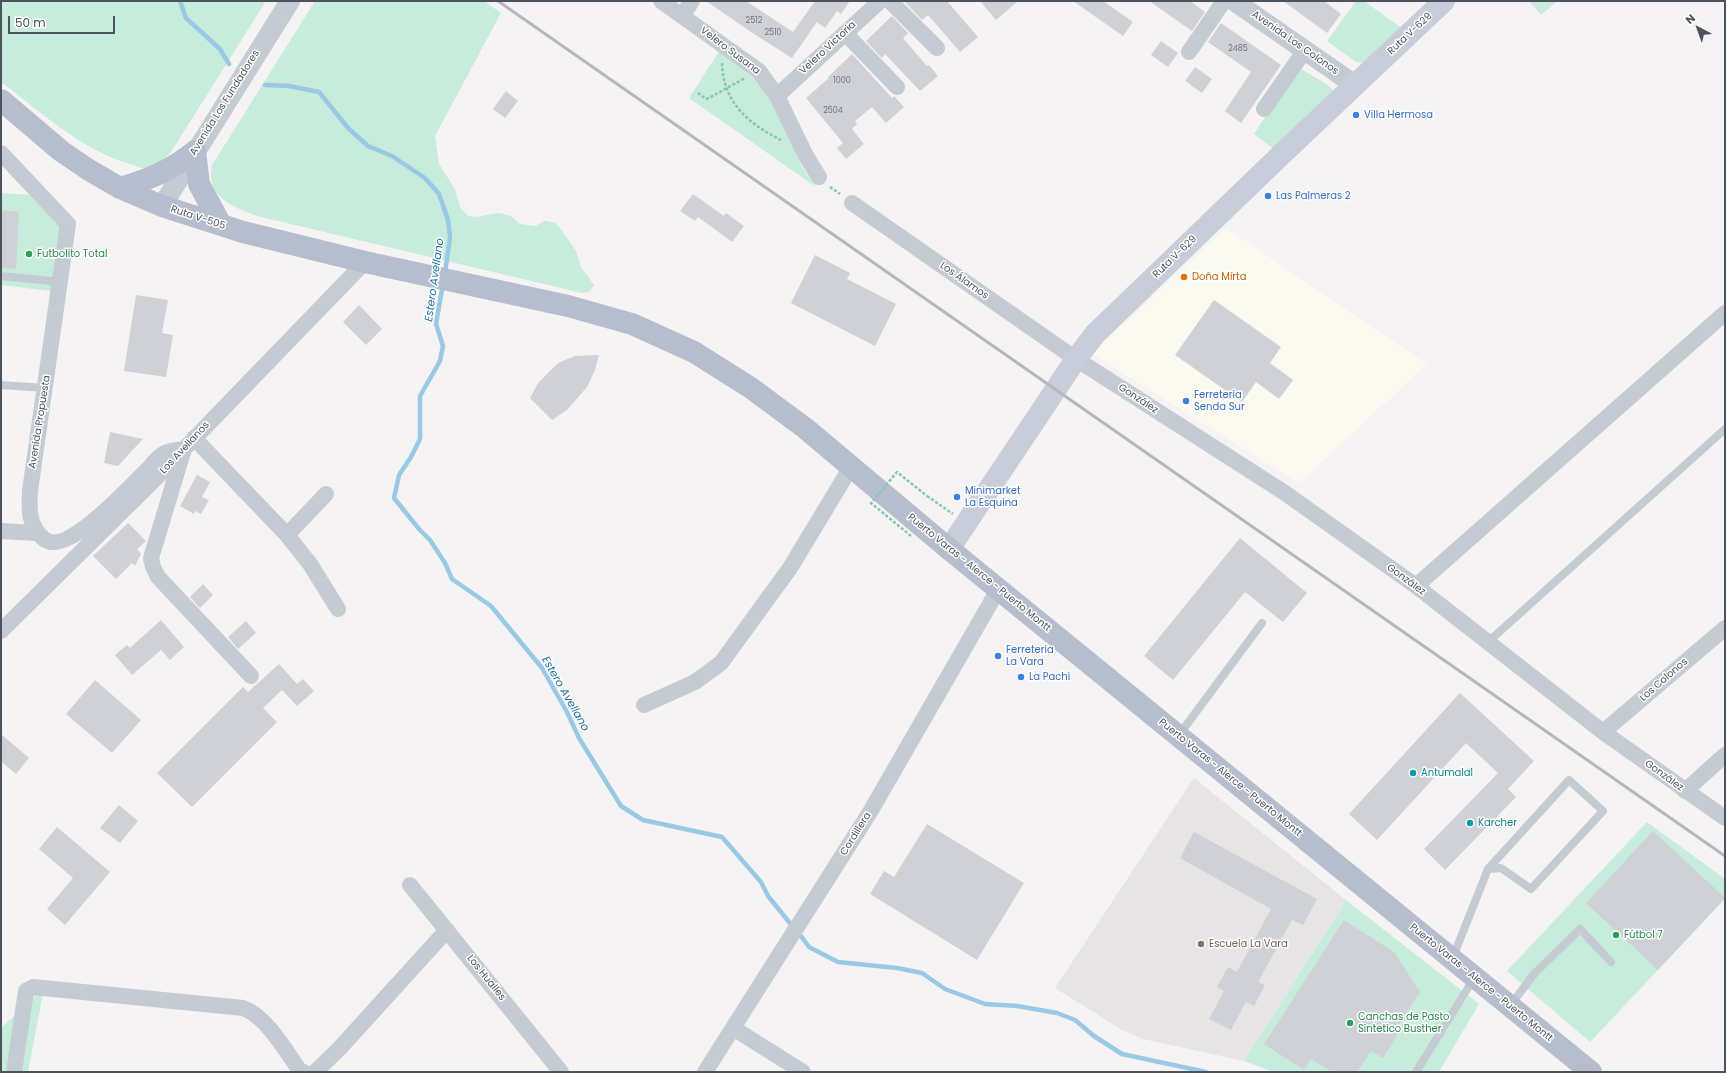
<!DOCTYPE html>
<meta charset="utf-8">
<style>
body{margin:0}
#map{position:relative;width:1726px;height:1073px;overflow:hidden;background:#f5f3f3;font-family:Poppins,sans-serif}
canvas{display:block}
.frame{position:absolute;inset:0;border:2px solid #4c535e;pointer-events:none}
.north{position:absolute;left:1678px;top:8px;width:40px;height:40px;-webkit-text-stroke:3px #fff;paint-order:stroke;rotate:319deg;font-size:11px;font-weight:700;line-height:16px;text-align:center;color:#4c535e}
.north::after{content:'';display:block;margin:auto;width:14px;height:18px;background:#4c535e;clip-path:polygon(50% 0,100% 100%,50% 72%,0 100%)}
.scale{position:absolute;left:8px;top:16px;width:107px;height:18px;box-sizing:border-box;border:2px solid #4c535e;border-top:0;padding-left:5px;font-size:12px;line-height:14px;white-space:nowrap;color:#4c535e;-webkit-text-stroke:3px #fff;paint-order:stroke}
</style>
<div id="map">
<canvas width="1726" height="1073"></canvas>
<div class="frame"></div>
<div class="north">N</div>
<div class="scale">50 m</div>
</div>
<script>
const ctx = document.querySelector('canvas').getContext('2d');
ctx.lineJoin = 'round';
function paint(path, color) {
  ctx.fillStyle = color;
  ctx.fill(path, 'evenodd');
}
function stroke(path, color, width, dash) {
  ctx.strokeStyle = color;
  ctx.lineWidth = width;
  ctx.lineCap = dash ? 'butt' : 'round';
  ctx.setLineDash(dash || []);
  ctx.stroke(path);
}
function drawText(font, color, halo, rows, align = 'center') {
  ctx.font = font + ' Poppins,sans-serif';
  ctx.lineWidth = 3;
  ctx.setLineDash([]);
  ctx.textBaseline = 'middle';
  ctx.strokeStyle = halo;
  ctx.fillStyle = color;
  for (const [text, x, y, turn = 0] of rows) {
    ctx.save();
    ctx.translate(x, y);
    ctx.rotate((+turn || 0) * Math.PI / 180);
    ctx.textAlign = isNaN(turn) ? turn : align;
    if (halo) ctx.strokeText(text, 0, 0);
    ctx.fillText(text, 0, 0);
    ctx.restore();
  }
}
paint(new Path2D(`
 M1226 228 1427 364 1299 483 1092 354Z`), '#fbfaf0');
paint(new Path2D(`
 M1194 778 1346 900 1244 1061 1143 1039 1122 1030 1055 988Z`), '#e6e4e4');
paint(new Path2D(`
 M1 1H266L171 152C165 159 155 167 145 168 141 169 135 165 130 164 81 150 41 112 1 82Z
 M315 1H484L501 13 435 136 439 164 455 189 460 207 468 216 476 217 499 213 511 216 520 224 535 226 545 221 556 223 565 235 576 251 581 267 594 285 589 292 582 293 257 216C232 207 205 196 212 165Z
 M1356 1H1364L1403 29 1363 63 1356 62 1327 41Z
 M1529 1H1557L1541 15Z
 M720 50 747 70 762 85 773 102 802 167 816 187 689 98Z
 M1301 69 1328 85 1335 92 1274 149 1254 134 1296 70Z
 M1 193 35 195 61 222 51 291 1 285Z
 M1647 822 1725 879V899L1590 1042 1507 971Z
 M1346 900 1479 1004 1439 1072H1274L1244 1061Z
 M44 988 28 1072H1V1028Z`), '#c7ecdb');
stroke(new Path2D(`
 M180 1 186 18 220 49 229 64
 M265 85 289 86 319 92 348 128 368 146 392 156 425 178 439 194 448 220 450 237 445 273
 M443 284 436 324 443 346 440 361 420 396V439L411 457 399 475 394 498 419 529 430 540 445 563 452 579 491 606 542 668 567 712 579 738 621 806 643 820 722 837 761 882 768 896 793 927
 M798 932 809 947 838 962 897 968 922 973 945 989 985 1004 1017 1006 1057 1013 1075 1020 1094 1036 1122 1054 1206 1072`), '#99c9e4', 4.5);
paint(new Path2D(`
 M706 1H746L793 32 815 1H850L841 14 837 11 825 28 817 22 792 58 754 34Z
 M908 1H947L978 37 960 52 928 15 922 20 906 3Z
 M980 1H1018L996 20Z
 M1073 1H1103L1133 22 1123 36Z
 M1149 1H1190L1205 12 1192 31Z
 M1283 1H1324L1341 14 1327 33Z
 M892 16 908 33 903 38 927 66 929 65 938 76 920 91 885 54 882 58 866 41Z
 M1221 23 1281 65 1241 123 1225 111 1251 72 1208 42Z
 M1161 41 1178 53 1168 67 1151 55Z
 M852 54 892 98 894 96 904 107 886 123 872 107 855 121 857 124 852 129 864 144 846 159 837 148 843 143 806 98 829 78 828 77Z
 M1195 67 1212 79 1202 93 1185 81Z
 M506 91 518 101 505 118 493 109Z
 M693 194 724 216 726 213 744 226 732 242 698 217 695 221 680 211Z
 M1 210 19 212 16 269 1 267Z
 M815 255 850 273 847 279 896 304 875 346 791 303Z
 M136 295 168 300 162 333 173 335 166 377 124 371Z
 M1214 300 1281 347 1270 363 1293 380 1279 399 1256 382 1242 402 1175 355Z
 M359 305 382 329 366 345 343 322Z
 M599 355 595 370 587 387 567 410 552 420 530 398 538 383 558 363 575 356Z
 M110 432 143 439 118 466 104 463Z
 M197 475 210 482 202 497 209 500 201 514 195 511 194 514 180 506Z
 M128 523 146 541 137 549 141 554 135 566 132 563 116 579 93 556Z
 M1240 538 1307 593 1283 622 1245 592 1173 680 1144 656Z
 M203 584 213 595 200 608 190 597Z
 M161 620 184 647 170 660 161 650 132 675 115 655 127 645 130 648Z
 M246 621 256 633 238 649 228 637Z
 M279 664 297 684 303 679 314 691 297 706 282 690 263 708 277 722 192 807 157 773 243 687 248 692Z
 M95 680 141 720 112 753 66 714Z
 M1460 693 1534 761 1508 789 1516 797 1445 870 1424 849 1498 773 1466 743 1377 840 1349 814Z
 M1 734 29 758 16 774 1 761Z
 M119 805 138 821 120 843 100 828Z
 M927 824 1024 883 977 960 870 894 884 871 894 877Z
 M57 827 110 872 65 925 47 909 73 878 39 849Z
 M1653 831 1725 898 1658 970 1586 903Z
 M1194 832 1317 899 1303 925 1292 920 1258 982 1265 985 1254 1006 1246 1002 1231 1030 1209 1019 1224 991 1217 987 1228 967 1237 972 1271 909 1180 858Z
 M1344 920 1394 952 1420 992 1397 1028 1400 1031 1383 1058 1371 1051 1357 1072H1332L1311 1059 1304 1070 1264 1044Z`), '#d0d1d6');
stroke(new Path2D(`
 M722 63C723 103 749 124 781 140
 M698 93 706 99 709 98 745 78
 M830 187 840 194
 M927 496 953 514`), '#83c7b0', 2.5, [3, 2]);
stroke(new Path2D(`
 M1 276 61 282
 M1 385 45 388
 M1488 642 1725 429
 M1179 735 1262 623
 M1453 957 1488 869 1569 780 1603 811 1531 889 1501 868 1488 869
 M1510 1006 1534 974 1580 929 1611 962
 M1416 1072 1474 978`), '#c5cbd2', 8);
stroke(new Path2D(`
 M661 1 759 71 777 96 806 156 819 177
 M890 1 937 48
 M682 16 692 1
 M845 33 897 87
 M1189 52 1224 1
 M777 96 880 1
 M1264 109 1305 50
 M1 153 68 224 30 491C29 509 28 526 44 539 67 558 133 483 150 467 153 463 158 457 163 454 168 451 177 450 184 449
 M852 203 1076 359 1285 493 1416 586 1603 732 1725 818
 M194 438 287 535 310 564 338 609
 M183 452 151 558 153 567 158 577 251 676
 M1 531 36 533
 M287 535 326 494
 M1416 586 1725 313
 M1 631 158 476 365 262
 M644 705 695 682 721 663 790 568 851 467
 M1603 732 1725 628
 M1685 791 1725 755
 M410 885 561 1072
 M733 1028 803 1072
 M14 1072 26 991 33 987 243 1008C266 1016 286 1051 300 1071L304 1072
 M315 1072 339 1049 447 930
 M705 1072 870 812 998 590`), '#c5cbd2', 16);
stroke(new Path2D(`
 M1234 1 1355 85
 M162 206 290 1`), '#c5cbd2', 20);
stroke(new Path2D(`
 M949 549 1076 359 1095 334 1283 153 1444 1`), '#c8cdd9', 22);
stroke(new Path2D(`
 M1 100 61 151 89 170 120 188 162 206 243 232 365 262 568 306 632 324 694 352 751 388 805 428 949 549 1591 1072
 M195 151 199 184 221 225
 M120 188C150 179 170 171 195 151`), '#b6bece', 22);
stroke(new Path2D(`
 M498 1 1725 856`), '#b6b7bc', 3);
stroke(new Path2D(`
 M911 536 871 503 897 472 927 496`), '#83c7b0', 2.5, [3, 2]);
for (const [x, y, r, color] of [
 [1356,115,4,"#3f7fe0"],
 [1268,196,4,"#3f7fe0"],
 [29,254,4,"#2e9e5b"],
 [1184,277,4,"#e8710a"],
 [1186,401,4,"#3f7fe0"],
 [957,497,4,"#3f7fe0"],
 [998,656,4,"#3f7fe0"],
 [1021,677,4,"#3f7fe0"],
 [1413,773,4,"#0f9aa8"],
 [1470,823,4,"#0f9aa8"],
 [1616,935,4,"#2e9e5b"],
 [1201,944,4,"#8d6e63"],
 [1350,1023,4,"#2e9e5b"]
]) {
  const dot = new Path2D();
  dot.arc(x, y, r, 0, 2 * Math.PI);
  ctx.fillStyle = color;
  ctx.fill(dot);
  stroke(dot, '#fff', 1.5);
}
drawText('8px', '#6d727c', null, [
 ["2512",754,21],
 ["2510",773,33],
 ["2485",1238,49],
 ["1000",842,81],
 ["2504",833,111]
]);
drawText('10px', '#4c535e', '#fff', [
 ["Ruta V-629",1410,34,-43],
 ["Avenida Los Colonos",1295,43,35],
 ["Velero Victoria",828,48,-43],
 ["Velero Susana",730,51,37],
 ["Avenida Los Fundadores",225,103,-58],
 ["Ruta V-505",198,218,18],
 ["Ruta V-629",1175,257,-44],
 ["Los Álamos",964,281,35],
 ["González",1138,399,33],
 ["Avenida Propuesta",40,422,-81],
 ["Los Avellanos",185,448,-47],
 ["Puerto Varas - Alerce - Puerto Montt",979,573,39],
 ["González",1406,580,36],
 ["Los Colonos",1664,680,-41],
 ["González",1664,776,36],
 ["Puerto Varas - Alerce - Puerto Montt",1230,778,39],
 ["Cordillera",856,834,-58],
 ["Los Hualles",486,978,51],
 ["Puerto Varas - Alerce - Puerto Montt",1481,983,39]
]);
drawText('10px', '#366cbe', '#fff', [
 ["Villa Hermosa",1364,115],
 ["Las Palmeras 2",1276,196],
 ["Ferreteria",1194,395],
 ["Senda Sur",1194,407],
 ["Minimarket",965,491],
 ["La Esquina",965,503],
 ["Ferreteria",1006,650],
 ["La Vara",1006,662],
 ["La Pachi",1029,677]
], 'left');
drawText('10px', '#27864d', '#fff', [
 ["Futbolito Total",37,254],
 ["Fútbol 7",1624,935],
 ["Canchas de Pasto",1358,1017],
 ["Sintetico Busther",1358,1029]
], 'left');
drawText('10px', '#c56008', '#fff', [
 ["Doña Mirta",1192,277]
], 'left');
drawText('10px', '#0d838f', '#fff', [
 ["Antumalal",1421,773],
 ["Karcher",1478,823]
], 'left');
drawText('10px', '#785e54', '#fff', [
 ["Escuela La Vara",1209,944]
], 'left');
drawText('italic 11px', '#1c71a1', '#fff', [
 ["Estero Avellano",435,280,-82],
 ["Estero Avellano",565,694,60]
]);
</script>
